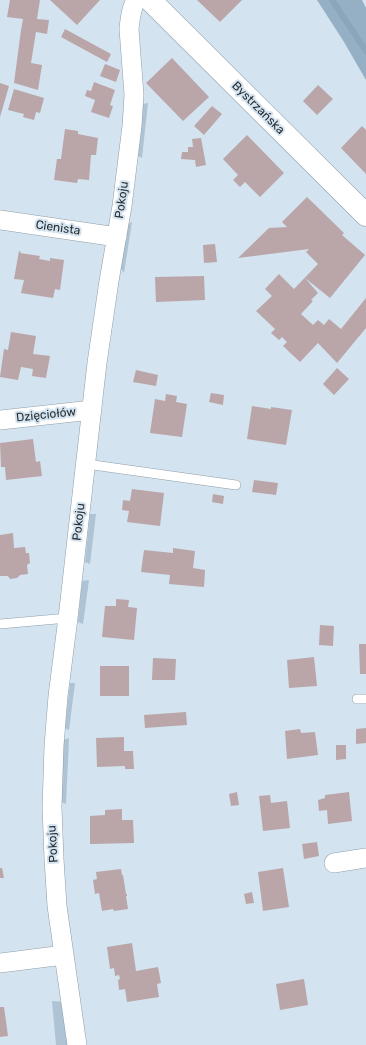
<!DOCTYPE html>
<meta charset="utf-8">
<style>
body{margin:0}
canvas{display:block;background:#d3e3ef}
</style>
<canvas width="366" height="1045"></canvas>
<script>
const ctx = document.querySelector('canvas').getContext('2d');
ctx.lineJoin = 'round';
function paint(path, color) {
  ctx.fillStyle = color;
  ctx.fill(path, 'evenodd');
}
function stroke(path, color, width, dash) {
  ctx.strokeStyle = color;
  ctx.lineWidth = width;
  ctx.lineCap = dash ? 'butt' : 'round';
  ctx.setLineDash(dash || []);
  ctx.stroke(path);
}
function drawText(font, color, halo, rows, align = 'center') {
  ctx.font = font + ' Rubik,sans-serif';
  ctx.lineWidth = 4;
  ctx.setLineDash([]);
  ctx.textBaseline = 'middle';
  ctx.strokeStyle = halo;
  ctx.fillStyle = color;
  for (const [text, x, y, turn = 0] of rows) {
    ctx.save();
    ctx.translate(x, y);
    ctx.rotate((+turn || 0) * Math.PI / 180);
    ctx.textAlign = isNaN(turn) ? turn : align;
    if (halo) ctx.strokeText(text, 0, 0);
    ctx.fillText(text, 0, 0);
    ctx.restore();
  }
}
paint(new Path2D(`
 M148 103 142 158 138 156 143 104Z
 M132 222 124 273 120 268 126 225Z
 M90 514H96L90 564 85 562Z
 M89 580 83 624 78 622 82 581Z
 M70 683H75L69 730 65 728Z
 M69 738 66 804 61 802 64 740Z
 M52 1001 62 1002 69 1045H56Z`), '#aec3d4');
paint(new Path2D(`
 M317 0H362L366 8V80L344 42Z`), '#95afc4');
stroke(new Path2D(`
 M332 0 366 51`), '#8ba5b9', 6);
paint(new Path2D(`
 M10 0H40L37 19 49 20 47 34 36 32 31 63 42 65 38 90 14 83 21 30 23 19 7 17Z
 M50 0H100L77 25Z
 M197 0H242L220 22Z
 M65 29 111 54 107 62 61 37Z
 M172 58 209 97 183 121 146 83Z
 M105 64 120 70 116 82 100 76Z
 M94 82 115 90 110 105 113 106 109 118 91 112 95 100 85 96 87 90 91 91Z
 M0 83 9 86 0 117Z
 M318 85 333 99 317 115 303 101Z
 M14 89 44 98 40 113 36 112 34 120 23 117 24 114 8 110Z
 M212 106 222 114 204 135 194 126Z
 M362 126 366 130V174L341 148Z
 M65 129 78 131V134L98 138 96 155H91L89 180 78 179 77 183 54 180 57 159H61Z
 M247 135 284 173 260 197 245 182 240 187 233 180 238 175 223 159Z
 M201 138 206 165 196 167 195 160 181 159 182 152H188V147H193L192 139Z
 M307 197 344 233 342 235 365 255 330 298 305 278 318 293 311 300 313 301 301 314 313 325 318 320 324 325 329 319 341 329 366 298V328L337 363 318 343 300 362 283 346 287 342 282 337 279 340 271 333 275 329 256 311 272 296 265 289 279 274 294 289 318 264 306 252 309 249 238 258 269 228 287 227 282 222Z
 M215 244 217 262 204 263 203 245Z
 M19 251 21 252 20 253 40 256 39 259 50 261V258L64 260 60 290 55 289 53 298 21 293 24 280 14 279Z
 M204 276 205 300 156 302 155 277Z
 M11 332 36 336 33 354 50 356 46 378 32 376 33 369 21 367 18 380 0 377 4 349 8 350Z
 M337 368 349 379 334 395 323 384Z
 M136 370 158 375 156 386 133 382Z
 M211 393 224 395 223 405 209 402Z
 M166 394 177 396 176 402 187 404 182 437 150 433 155 399 165 401Z
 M252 406 271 409V407L292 410 286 445 247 439Z
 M33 439 36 462 40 461 42 476 6 480 5 467H1L0 443Z
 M254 480 278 483 276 495 252 492Z
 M132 489 164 493 160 526 127 522 129 511 122 510 123 500 130 501Z
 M213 494 224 496 223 504 212 502Z
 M13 533 14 548 25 547 26 553H29L30 563 27 565 28 574 20 575 17 578 10 579 8 576H0V535Z
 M173 548 195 551 193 568 205 570 204 587 169 584 170 575 141 572 144 550 173 553Z
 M116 599 129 600 128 607 137 608 134 640 102 637 105 606H116Z
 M320 625 334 626 333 646 319 645Z
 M359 644H366V674H360Z
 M314 657 317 686 289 688 287 660Z
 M153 658 176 659 175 680H152Z
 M100 666H129V696H100Z
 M186 712 187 725 145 728 144 715Z
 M366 728V743L356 744V729Z
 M300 729 301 733 315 732 318 755 287 759 285 731Z
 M124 737V751H133L134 769H125V766L97 767 96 738Z
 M336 745H346V759L336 760Z
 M237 792 239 805 231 806 229 794Z
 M349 792 352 821 328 824 327 810 319 811 318 800 325 798V795Z
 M270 795 271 803 287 801 290 828 263 831 259 796Z
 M122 809V820H133L134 843 90 844V816L105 815V810Z
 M317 842 319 856 304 859 302 844Z
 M0 868H2L4 878H0Z
 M283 868 289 907 263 911 258 872Z
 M121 869 122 875H123L126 894H127V896H126L128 909 114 911 113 909 102 911 99 893 95 894 93 880 97 879 96 872Z
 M252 892 254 903 246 904 244 894Z
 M132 943 136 971 158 967 161 983 157 984 159 997 127 1002 125 989 119 990 118 980 120 979 119 975 115 976 114 968 110 969 107 947Z
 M304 979 308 1005 280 1010 276 984Z
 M0 1007H4L8 1036 0 1037Z`), '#baa6a9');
const lane = new Path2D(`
 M86 464 236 485
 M0 624 68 618
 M357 699H366`);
const street = new Path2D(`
 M0 220 117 237
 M0 420 92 410
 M334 863 366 858
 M0 963 64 955
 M77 1045 57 906 54 859 52 807 54 746 58 696 68 618 97 363 109 281 122 206 132 126 134 95 129 29C130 19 131 9 136 0`);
const secondary = new Path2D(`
 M150 0 366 215`);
stroke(lane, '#8f9ea9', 10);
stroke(street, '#8f9ea9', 20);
stroke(secondary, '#8f9ea9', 23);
stroke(lane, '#fff', 9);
stroke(street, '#fff', 19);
stroke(secondary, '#fff', 22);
drawText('12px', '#262c31', '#d3e3ef', [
 ["Bystrzańska",258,108,45],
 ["Pokoju",122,200,-82],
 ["Cienista",58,228,8],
 ["Dzięciołów",46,415,-6],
 ["Pokoju",79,522,-84],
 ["Pokoju",53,844,-93]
]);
</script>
